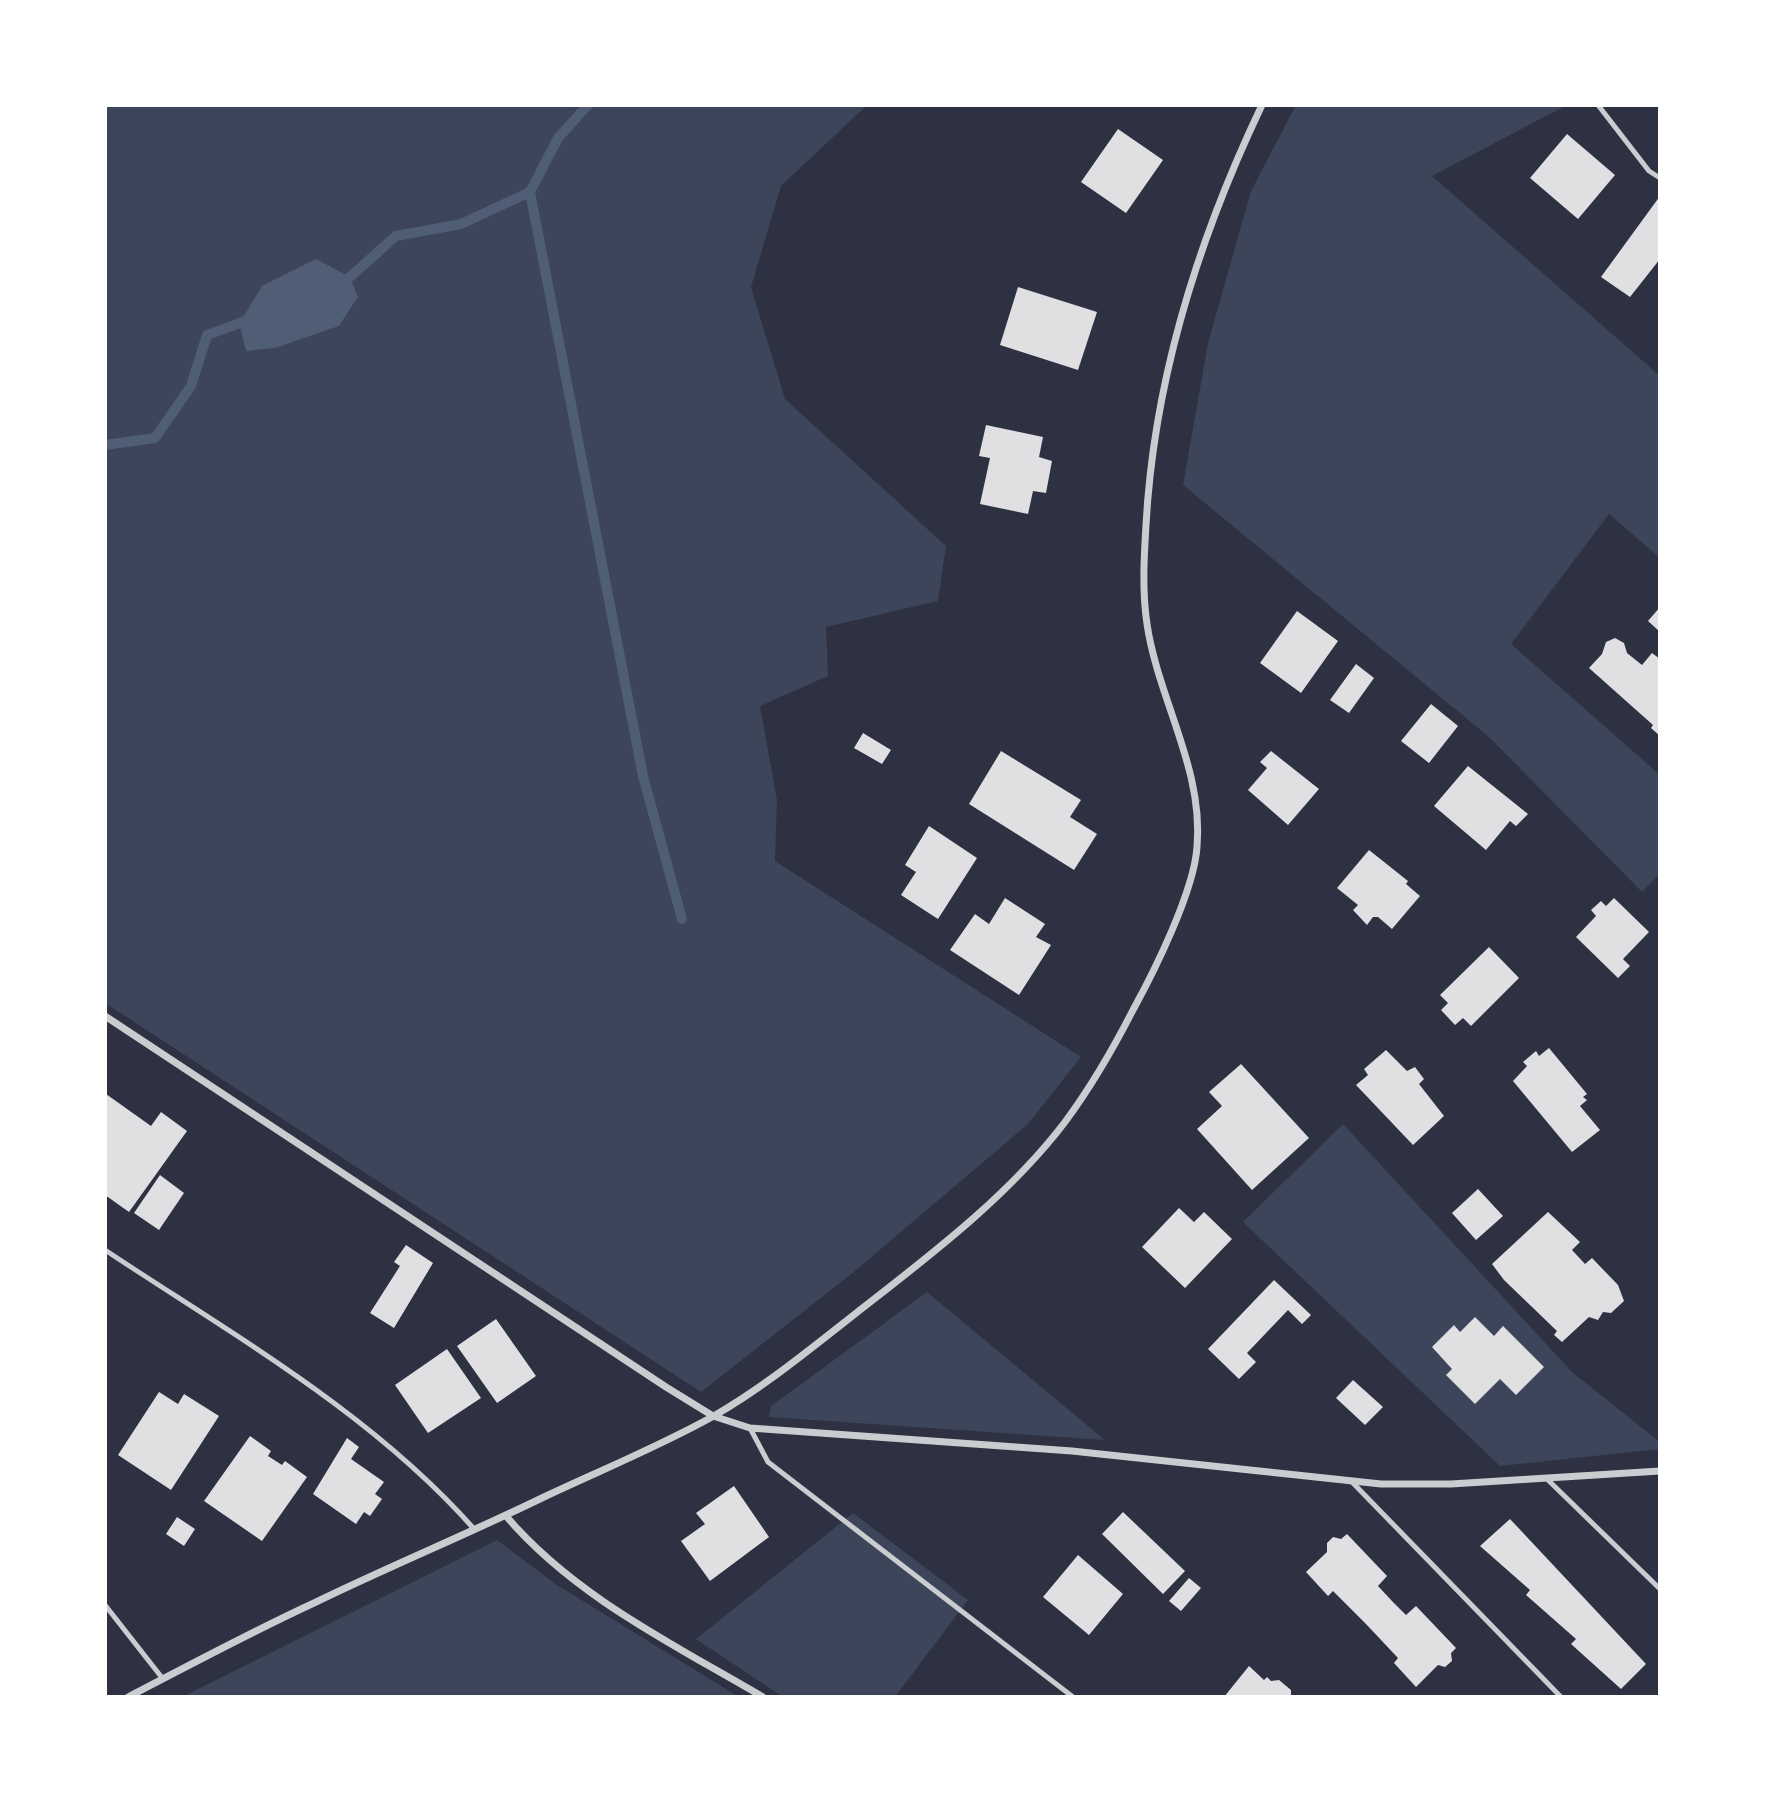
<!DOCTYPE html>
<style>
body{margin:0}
#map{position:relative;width:1765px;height:1802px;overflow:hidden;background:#2d3142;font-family:Bitter,serif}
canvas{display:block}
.frame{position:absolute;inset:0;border:107px solid #fff;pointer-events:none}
</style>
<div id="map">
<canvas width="1765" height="1802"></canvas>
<div class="frame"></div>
</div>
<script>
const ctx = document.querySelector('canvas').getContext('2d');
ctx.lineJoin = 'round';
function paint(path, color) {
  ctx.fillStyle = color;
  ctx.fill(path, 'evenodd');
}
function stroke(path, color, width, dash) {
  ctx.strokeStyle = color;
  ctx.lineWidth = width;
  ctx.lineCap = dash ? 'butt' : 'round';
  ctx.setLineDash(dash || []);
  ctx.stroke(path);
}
paint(new Path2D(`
 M105 105H867L781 186 751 287 785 399 946 546 938 601 826 627 828 676 760 706 777 800 775 861 1081 1057 1028 1124 855 1271 701 1392 105 1003ZM350 277 358 297 339 326 246 350 239 324Z
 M1296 105H1567L1432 176 1660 376V558L1609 514 1511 644 1660 775V874L1642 892 1489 737 1183 485 1208 343 1251 191Z
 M1343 1124 1573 1373 1660 1442V1449L1500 1466 1243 1222Z
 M927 1292 1105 1440 769 1417 771 1406Z
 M853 1513 968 1600 895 1697H783L696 1639Z
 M497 1540 557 1585 739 1697H182Z`), '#3c4559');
paint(new Path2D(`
 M316 259 350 277 358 297 339 326 275 348 246 351 239 324 262 286Z`), '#4f5d75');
stroke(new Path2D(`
 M530 192 643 776 682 919
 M337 283 350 277 396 236 461 224 530 192 558 138 588 105
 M105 445 155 438 191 386 207 335 251 319`), '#4f5d75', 10);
paint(new Path2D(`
 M1118 129 1163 160 1126 213 1081 182Z
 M1567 134 1615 175 1578 219 1530 178Z
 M1660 196V259L1630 297 1601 277Z
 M1018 287 1097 312 1078 370 1000 345Z
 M986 425 1043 437 1039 457 1052 461 1046 493 1033 491 1028 514 980 504 990 458 979 456Z
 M1660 607V632L1648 621Z
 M1297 611 1338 641 1301 693 1260 663Z
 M1615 638 1624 643 1627 653 1642 665 1652 653 1660 659V736L1651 728 1653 725 1589 668 1602 654 1606 642Z
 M1356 664 1374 678 1349 713 1330 700Z
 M1431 704 1458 726 1429 763 1401 741Z
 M863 733 891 750 882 764 854 748Z
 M1001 751 1081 800 1070 817 1097 834 1074 870 969 804Z
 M1271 751 1319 789 1288 825 1248 790 1267 768 1260 762Z
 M1468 766 1528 814 1516 826 1510 821 1486 850 1434 806Z
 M929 826 977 858 938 919 901 895 916 872 905 865Z
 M1369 850 1408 881 1406 884 1420 896 1392 929 1378 917H1373L1367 925 1353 910 1358 905 1337 888Z
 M1005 898 1045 924 1036 937 1051 945 1019 995 950 950 975 914 989 924Z
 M1614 898 1649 932 1623 959 1630 966 1618 978 1576 937 1596 916 1591 910 1601 901 1606 906Z
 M1489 947 1519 978 1471 1026 1463 1018 1455 1025 1441 1010 1448 1003 1440 995Z
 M1549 1048 1587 1094 1583 1097 1587 1100 1580 1106 1600 1130 1572 1152 1513 1081 1527 1066 1523 1062 1536 1051 1539 1056Z
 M1386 1050 1407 1071 1415 1067 1424 1079 1419 1084 1444 1116 1413 1145 1356 1085 1368 1075 1364 1069Z
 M1241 1064 1309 1138 1252 1190 1197 1129 1222 1106 1209 1092Z
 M106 1094 151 1126 161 1112 187 1131 129 1212 105 1195Z
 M160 1175 184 1193 159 1230 134 1213Z
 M1478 1189 1503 1216 1476 1240 1452 1213Z
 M1179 1208 1194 1222 1204 1212 1232 1239 1185 1288 1142 1247Z
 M1548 1212 1580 1242 1572 1250 1585 1264 1592 1258 1618 1285 1624 1301 1611 1313 1603 1312 1598 1320 1589 1317 1562 1342 1554 1335 1557 1331 1504 1280 1492 1264Z
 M406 1245 433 1263 394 1328 370 1313 400 1266 394 1262Z
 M1274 1280 1311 1315 1302 1324 1288 1310 1247 1353 1256 1362 1239 1379 1208 1349Z
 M1475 1317 1494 1336 1503 1326 1544 1367 1516 1395 1500 1379 1475 1404 1446 1375 1452 1369 1432 1347 1454 1325 1460 1332Z
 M496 1319 536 1376 497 1403 457 1346Z
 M447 1349 481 1398 428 1433 395 1385Z
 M1353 1380 1383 1407 1365 1425 1336 1398Z
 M159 1392 178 1404 184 1394 219 1416 171 1490 118 1455Z
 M250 1436 271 1451 268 1456 282 1465 285 1461 307 1477 262 1541 204 1501Z
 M347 1438 359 1447 351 1459 384 1482 375 1494 382 1499 370 1516 364 1512 356 1524 313 1494Z
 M734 1486 769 1537 710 1581 681 1541 705 1524 696 1513Z
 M1123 1512 1185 1571 1163 1594 1102 1534Z
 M177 1517 195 1529 184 1546 166 1534Z
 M1510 1519 1646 1664 1621 1689 1571 1644 1576 1639 1526 1595 1530 1590 1480 1546Z
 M1347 1534 1387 1576 1378 1586 1391 1600 1406 1615 1416 1606 1456 1648 1451 1653 1452 1661 1445 1667 1438 1665 1416 1687 1394 1663 1398 1658 1366 1624 1333 1591 1328 1596 1306 1572 1327 1552V1543L1333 1537 1341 1539Z
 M1078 1555 1123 1594 1089 1635 1043 1597Z
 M1189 1578 1201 1588 1181 1611 1169 1601Z
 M1249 1666 1264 1680 1267 1677 1271 1681 1279 1680 1291 1690V1697H1224Z`), '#e0e0e3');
stroke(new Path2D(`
 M1598 105 1649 171 1660 178
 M105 1250C233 1335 372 1413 475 1530
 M750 1428 768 1462 1073 1697
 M1547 1479 1660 1589
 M1351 1481 1561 1697
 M105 1605 163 1679`), '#caccd0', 5);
stroke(new Path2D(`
 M105 1016 666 1387 713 1416 750 1428 1072 1451 1381 1484H1451L1660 1471
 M506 1516C574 1596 673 1644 763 1697
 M128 1697C190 1665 251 1632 314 1603 390 1566 468 1534 544 1497 599 1471 658 1447 712 1417 763 1388 809 1350 855 1314 928 1257 1008 1197 1065 1122 1091 1087 1113 1049 1133 1010 1155 970 1194 891 1197 847 1204 769 1158 699 1147 624 1142 591 1144 558 1146 525 1154 378 1199 237 1262 105`), '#caccd0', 7);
</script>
